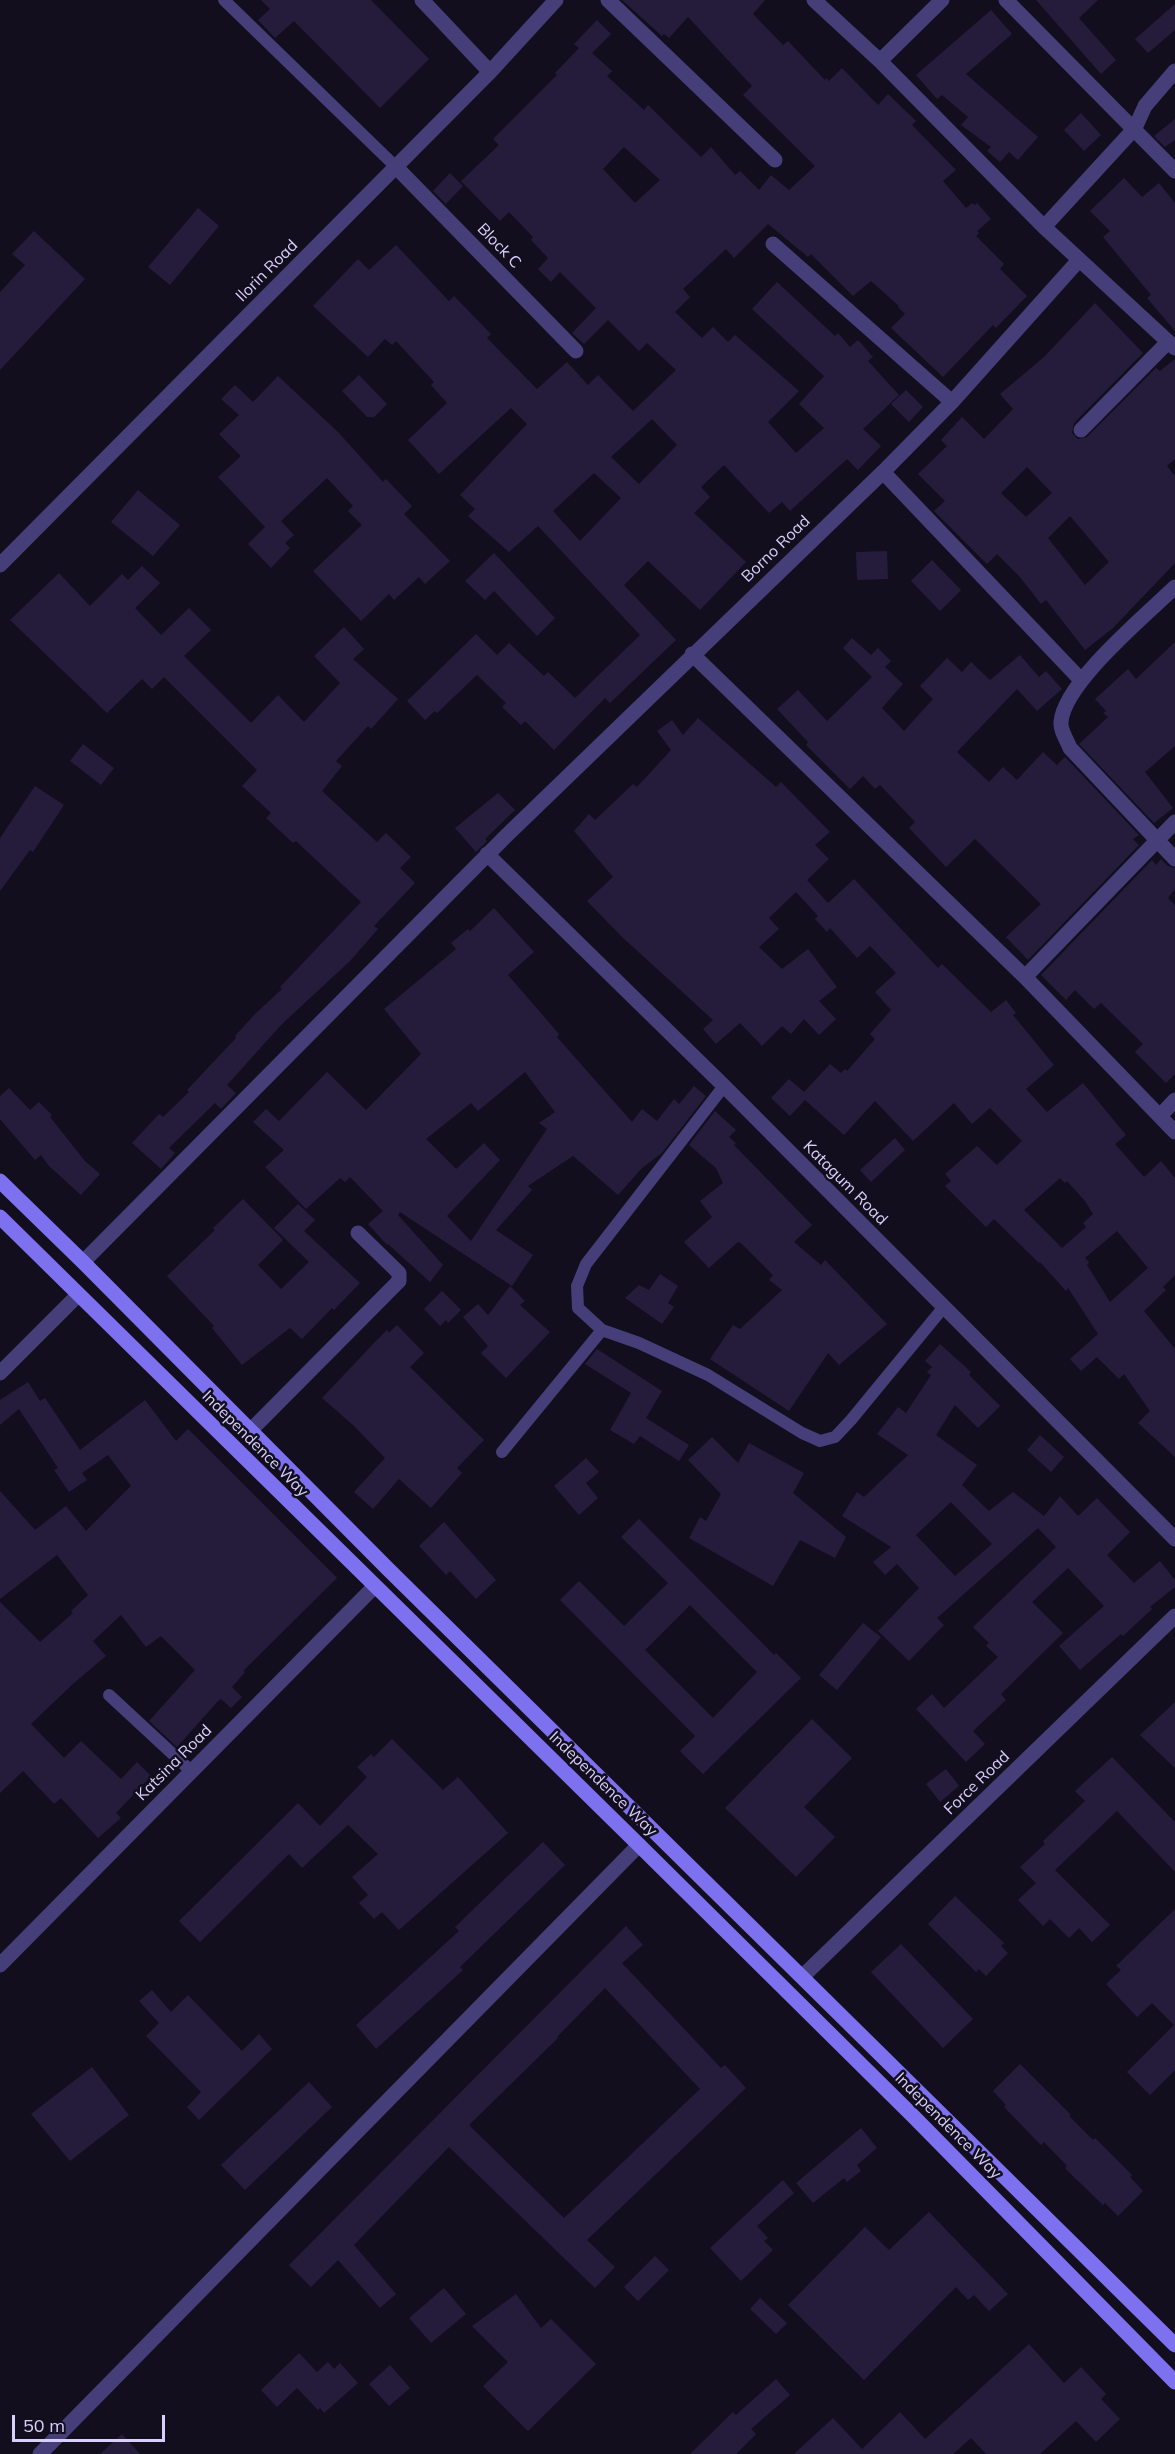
<!DOCTYPE html>
<style>
body{margin:0}
#map{position:relative;width:1175px;height:2454px;overflow:hidden;background:#120e1e;font-family:Mulish,sans-serif}
canvas{display:block}
.scale{position:absolute;left:12px;top:2415px;width:153px;height:27px;box-sizing:border-box;border:3px solid #d8d0fa;border-top:0;padding-left:8px;font-size:18px;line-height:21px;white-space:nowrap;color:#d8d0fa;-webkit-text-stroke:4px #120e1e;paint-order:stroke}
</style>
<div id="map">
<canvas width="1175" height="2454"></canvas>
<div class="scale">50 m</div>
</div>
<script>
const ctx = document.querySelector('canvas').getContext('2d');
ctx.lineJoin = 'round';
function paint(path, color) {
  ctx.fillStyle = color;
  ctx.fill(path, 'evenodd');
}
function stroke(path, color, width, dash) {
  ctx.strokeStyle = color;
  ctx.lineWidth = width;
  ctx.lineCap = dash ? 'butt' : 'round';
  ctx.setLineDash(dash || []);
  ctx.stroke(path);
}
function drawText(font, color, halo, rows, align = 'center') {
  ctx.font = font + ' Mulish,sans-serif';
  ctx.lineWidth = 5;
  ctx.setLineDash([]);
  ctx.textBaseline = 'middle';
  ctx.strokeStyle = halo;
  ctx.fillStyle = color;
  for (const [text, x, y, turn = 0] of rows) {
    ctx.save();
    ctx.translate(x, y);
    ctx.rotate((+turn || 0) * Math.PI / 180);
    ctx.textAlign = isNaN(turn) ? turn : align;
    if (halo) ctx.strokeText(text, 0, 0);
    ctx.fillText(text, 0, 0);
    ctx.restore();
  }
}
paint(new Path2D(`
 M261 0H371L429 59 380 108 294 21 275 38 258 20 270 9Z
 M622 0H765L753 14 783 45 788 41 825 80 826 78 829 81 842 68 878 105 888 94 916 121 912 125 956 170 943 181 966 208 972 203 975 205 977 203 991 219 977 231 979 233 976 236 1004 264 1000 269 1027 296 996 328 993 325 943 377 891 328 905 314 898 307 899 306 871 281 853 296 811 254 808 257 768 224 734 258 726 249 683 289 690 297 675 312 702 338 713 327 728 342 735 335 799 391 768 422 796 453 824 428 799 404 824 376 752 309 777 282 835 336 838 333 850 347 858 340 873 357 868 361 899 395 863 429 881 446 858 470 847 459 790 511 782 502 769 513 724 465 701 487 710 497 694 513 746 562 700 610 648 561 624 585 676 640 610 703 605 698 554 750 525 721 521 725 502 707 506 703 477 675 437 713 435 711 425 720 407 701 476 634 497 655 509 643 544 676 548 672 575 698 640 635 538 526 509 552 468 516 475 509 460 495 527 424 511 408 439 474 408 440 447 403 431 385 434 382 396 341 392 345 385 339 368 357 313 306 358 259 369 270 396 245 449 301 454 296 491 334 487 338 537 389 567 362 588 385 598 375 633 411 676 370 647 343 639 351 608 320 584 344 572 333 596 308 560 272 551 282 538 269 548 258 531 240 533 237 509 212 500 221 461 181 499 145 493 139 557 75 555 73 579 48 574 44 597 20 611 34 592 53 612 71 607 76 644 110 648 105 701 157 711 147 735 175 740 171 759 190 771 175 789 190 815 166 743 95 752 86 688 17 669 38 664 34 662 36ZM624 147 660 180 635 203 603 169ZM652 419 677 445 639 484 611 457ZM594 473 621 498 580 541 553 511Z
 M1036 0H1098L1079 18 1116 60 1101 74Z
 M1175 4V30L1148 53 1135 39Z
 M991 10 1012 34 966 74 1038 137 1018 160 1009 152 1000 162 987 151 991 147 961 125 968 117 942 95 937 99 916 75Z
 M1081 113 1101 135 1084 151 1064 130Z
 M1175 119V140L1165 147 1154 136Z
 M450 173 463 186 446 204 433 191Z
 M1124 178 1142 197 1159 183 1175 203V331L1147 298 1151 295 1103 237 1110 231 1090 211Z
 M198 208 219 226 170 285 148 267Z
 M34 231 85 279 0 370V292L25 265 12 254Z
 M1095 303 1143 353 1074 423 1072 433 1078 439 1087 437 1156 368 1160 371 1175 359V459L1167 466 1175 476V563L1113 628 1085 650 1046 600 1041 604 1020 577 997 554 987 564 934 511 945 501 918 474 947 446 941 440 962 417 984 439 1013 409 1000 394 1044 357ZM1027 467 1052 493 1026 517 1001 493ZM1070 516 1109 562 1085 585 1048 538Z
 M359 375 387 404 374 417H367L342 391Z
 M278 376 338 432 383 482 386 479 412 506 404 514 450 561 425 584 419 577 394 600 389 594 361 621 313 571 362 525 348 511 353 506 327 478 281 521 294 535 285 543 290 548 271 568 248 544 265 527 218 477 241 456 219 434 239 415 221 399 235 385 253 402Z
 M906 390 923 407 909 422 891 404Z
 M138 490 180 525 153 556 111 522Z
 M887 551 888 579 857 580 856 552Z
 M494 553 555 618 537 636 494 591 485 600 465 581Z
 M932 560 961 590 940 611 911 581Z
 M142 566 160 583 135 608 161 635 189 608 211 630 184 656 251 723 278 695 304 722 340 683 314 656 344 627 364 649 353 659 398 699 371 729 368 726 336 761 342 766 322 791 377 842 386 833 411 857 400 868 415 883 374 926 378 929 350 961 282 1024 227 1085 236 1093 221 1109 215 1103 169 1148 175 1153 161 1169 132 1143 159 1114 163 1117 189 1092 187 1090 236 1038 235 1036 255 1014 282 989 280 987 361 902 296 841 293 843 266 818 271 813 242 786 257 770 164 677 152 689 142 679 107 713 10 620 59 573 90 606 122 574 128 580Z
 M852 638 871 655 878 648 891 661 885 667 903 684 882 708 904 731 933 699 920 686 947 658 962 672 971 662 990 680 1020 655 1039 677 1046 671 1062 689 1037 711 1017 689 957 752 989 782 1003 767 1017 780 1043 752 1057 765 1065 757 1139 835 1133 839 1139 845 1028 960 1006 937 1041 904 975 839 946 867 909 828 915 822 880 785 875 789 863 776 850 789 806 745 808 742 777 709 798 690 827 721 872 677 843 648Z
 M1175 642V746L1145 772 1173 808 1154 823 1079 744 1108 717 1103 713 1106 711 1095 699 1128 669 1136 679Z
 M698 718 776 787 781 782 830 832 815 845 829 859 807 880 828 903 854 879 938 968 942 964 991 1012 1006 1000 1016 1013 1013 1015 1054 1065 1026 1089 1047 1112 1083 1083 1126 1135 1115 1144 1144 1177 1161 1161 1175 1178V1275L1163 1287 1166 1290 1144 1311 1175 1349V1457L1138 1423 1150 1411 1124 1374 1119 1379 1097 1357 1081 1371 1070 1359 1098 1334 1068 1288 1066 1291 1040 1262 1039 1263 994 1219 986 1227 945 1186 951 1181 945 1174 977 1146 997 1165 1022 1141 990 1108 972 1124 954 1103 913 1141 875 1101 844 1135 805 1100 790 1116 771 1098 789 1079 804 1092 830 1064 841 1073 845 1069 847 1071 875 1039 870 1034 891 1010 875 992 896 973 870 946 857 958 830 928 827 932 815 919 818 916 796 892 769 918 779 929 759 947 782 969 808 949 837 987 819 1001 836 1019 819 1035 804 1019 791 1034 782 1026 762 1046 740 1023 716 1044 703 1029 713 1020 621 936 587 901 613 877 574 831 589 814 595 820 633 784 637 787 671 750 657 731 672 720 683 735ZM1060 1178 1065 1183 1067 1181 1085 1201 1093 1214 1083 1223 1086 1227 1062 1248 1024 1210ZM1117 1231 1148 1268 1110 1302 1087 1265 1089 1262 1085 1258Z
 M83 744 114 768 101 785 70 761Z
 M35 786 64 805 33 852 30 850 0 891V838Z
 M498 793 515 810 485 839 487 841 476 852 455 828Z
 M1161 859 1168 866 1175 868V889L1168 898 1175 905V1074L1166 1083 1135 1052 1143 1044 1101 1003 1094 1009 1075 990 1066 1000 1041 975 1152 860 1156 865Z
 M494 908 534 952 508 975 559 1034 557 1037 632 1122 642 1109 657 1121 674 1099 679 1104 694 1086 706 1096 662 1153 642 1168 618 1195 573 1156 528 1186 532 1190 496 1230 533 1255 512 1286 400 1212 398 1215 443 1265 430 1282 388 1244 387 1245 368 1224 383 1211 350 1177 345 1182 340 1178 306 1209 265 1167 284 1150 253 1122 266 1109 279 1121 327 1072 366 1110 421 1054 384 1009 456 949 451 943 468 929 470 931ZM525 1072 555 1112 539 1123 547 1129 471 1241 447 1216 500 1160 484 1143 456 1169 426 1139 471 1103 478 1111Z
 M9 1088 30 1110 39 1102 52 1115 50 1117 85 1161 100 1174 81 1195 49 1166 41 1155 35 1160 0 1119V1096Z
 M715 1111 736 1130 729 1137 736 1143 734 1145 812 1225 794 1242 821 1265 825 1260 887 1324 839 1365 828 1353 789 1411 710 1359 733 1325 740 1329 782 1290 769 1280 773 1275 741 1243 738 1242 709 1268 684 1242 712 1217 700 1201 723 1183 716 1168 689 1145Z
 M895 1138 905 1150 871 1182 860 1170Z
 M243 1199 283 1240 258 1265 281 1289 309 1262 274 1228 298 1204 315 1220 304 1231 360 1283 334 1310 332 1308 302 1339 290 1328 242 1365 212 1328 214 1326 167 1276 215 1230 213 1228Z
 M660 1274 678 1286 668 1303 674 1307 662 1324 625 1298 639 1285 649 1290Z
 M510 1286 525 1301 520 1305 550 1332 506 1378 481 1353 488 1346 463 1317 478 1304 488 1315Z
 M442 1291 461 1310 448 1323 446 1320 440 1326 424 1309Z
 M397 1325 424 1353 410 1367 484 1440 457 1468 462 1473 431 1508 399 1479 373 1509 354 1492 385 1458 354 1426 322 1398 374 1343 387 1330 389 1333Z
 M940 1344 971 1372 969 1375 1000 1406 978 1428 955 1405 936 1435 977 1465 962 1485 989 1511 1013 1492 1044 1516 1060 1496 1078 1516 1097 1498 1130 1532 1107 1555 1134 1583 1160 1561 1175 1580V1587L1150 1607 1152 1609 1123 1636 1121 1634 1080 1670 1059 1646 1104 1606 1068 1568 1032 1602 1063 1633 1001 1694 1006 1700 973 1731 985 1744 966 1762 916 1709 932 1694 944 1708 998 1657 986 1646 989 1643 973 1627 1056 1547 1038 1528 937 1618 944 1625 909 1661 878 1631 919 1588 897 1564 885 1575 873 1562 891 1547 842 1516 857 1492 864 1497 908 1455 877 1434 898 1407 906 1413 931 1375 927 1372 932 1367 925 1361ZM951 1502 992 1544 955 1576 916 1535Z
 M597 1349 662 1391 646 1418 689 1445 679 1461 640 1436 634 1444 610 1430 631 1393 585 1364Z
 M28 1382 40 1401 45 1398 80 1450 145 1400 176 1441 188 1429 337 1578 243 1671 245 1672 232 1687 242 1697 231 1708 221 1699 218 1701 177 1747 149 1721 195 1670 161 1636 146 1647 121 1615 93 1641 106 1656 75 1682 31 1724 64 1758 81 1741 121 1779 137 1762 151 1776 116 1813 121 1818 98 1838 61 1798 54 1804 23 1771 0 1793V1602L40 1642 73 1613 71 1611 88 1595 57 1555 0 1599V1491L35 1530 66 1506 86 1531 131 1486 108 1455 82 1473 87 1480 69 1492 54 1470 58 1468 19 1409 0 1425V1400Z
 M1040 1435 1064 1457 1051 1472 1027 1450Z
 M712 1437 738 1463 749 1443 804 1473 793 1493 846 1537 835 1558 800 1540 773 1586 689 1538 700 1517 706 1521 721 1494 688 1460Z
 M586 1458 599 1472 586 1483 598 1498 579 1515 554 1486Z
 M639 1519 774 1655 776 1653 801 1678 703 1774 680 1751 695 1736 560 1600 579 1581 624 1626 668 1583 621 1537ZM690 1605 757 1672 713 1718 645 1650Z
 M444 1522 496 1580 476 1599 450 1571 446 1575 419 1546Z
 M863 1623 881 1637 837 1690 819 1675Z
 M1175 1702V1768L1140 1735Z
 M812 1719 852 1758 804 1807 835 1837 796 1877 725 1808Z
 M392 1739 443 1790 458 1777 508 1833 399 1930 382 1912 374 1919 359 1903 368 1895 352 1877 378 1854 348 1825 302 1868 289 1854 200 1942 179 1921 298 1803 320 1826 367 1777 357 1767 371 1754 374 1757Z
 M1112 1757 1175 1822V1872L1117 1811 1055 1870 1110 1925 1092 1942 1079 1928 1069 1938 1050 1919 1043 1926 1018 1900 1036 1883 1020 1867 1045 1844 1043 1841 1085 1801 1075 1791Z
 M946 1769 959 1786 940 1802 926 1784Z
 M543 1842 565 1865 460 1967 463 1970 376 2049 356 2025 459 1931 455 1927Z
 M955 1896 1004 1943 1001 1946 1008 1953 986 1976 979 1969 976 1972 928 1924Z
 M1175 1909V2070L1150 2095 1127 2072 1174 2025 1152 2003 1137 2017 1106 1984 1121 1970 1116 1966Z
 M626 1926 643 1945 622 1963 721 2068 725 2065 746 2088 587 2240 615 2267 595 2288 449 2147 354 2245 396 2294 380 2308 338 2260 311 2287 289 2265ZM605 1988 700 2089 564 2218 469 2125 558 2038 557 2037Z
 M901 1944 973 2019 943 2048 871 1972Z
 M152 1990 171 2012 188 1995 242 2051 259 2034 272 2049 199 2120 187 2107 201 2092 146 2036 159 2023 139 2001Z
 M1020 2064 1071 2115 1069 2116 1093 2140 1095 2138 1132 2175 1130 2177 1143 2191 1118 2216 1105 2203 1103 2205 1076 2179 1065 2168 1067 2166 1044 2142 1041 2145 1034 2138 1004 2107 1006 2105 993 2091Z
 M92 2067 129 2115 70 2161 31 2114Z
 M309 2082 332 2107 245 2190 221 2165Z
 M861 2128 877 2148 857 2165 861 2171 847 2182 844 2178 813 2203 796 2183Z
 M783 2180 794 2193 757 2226 768 2238 764 2241 773 2250 741 2281 710 2248Z
 M929 2212 1008 2294 989 2311 974 2295 968 2300 956 2287 864 2380 788 2305 865 2227 889 2250Z
 M655 2256 669 2270 638 2301 624 2287Z
 M444 2288 466 2314 431 2343 409 2318Z
 M516 2294 541 2328 551 2319 596 2364 528 2431 483 2386 508 2362 472 2326Z
 M760 2298 787 2323 776 2334 750 2309Z
 M1029 2344 1064 2383 1081 2367 1106 2394 1101 2399 1120 2419 1096 2442 1076 2421 1040 2454H986L971 2438 953 2454H794L833 2418 862 2449 900 2412 925 2439Z
 M299 2353 317 2372 328 2362 334 2369 340 2363 358 2383 324 2413 320 2408 318 2410 297 2388 277 2407 261 2390Z
 M390 2365 410 2388 389 2406 369 2384Z
 M776 2379 790 2395 751 2429 756 2434 736 2454H690L733 2412 736 2415Z
 M122 2434 140 2454H100Z`), '#251c3c');
stroke(new Path2D(`
 M224 0 396 167
 M602 1330 639 1343 708 1375 802 1433 820 1441 835 1437 851 1420 943 1308
 M502 1452 602 1330 578 1308 577 1286 586 1264 724 1086
 M109 1695 191 1771`), '#453e78', 12);
stroke(new Path2D(`
 M422 0 490 72
 M608 0 775 160
 M814 0 880 61 1044 227 1175 348
 M1006 0 1175 171
 M880 61 942 0
 M396 167 576 351
 M1044 227 1135 128 1145 106 1175 71
 M773 244 952 402
 M1081 430 1168 342
 M883 472 1080 679
 M0 565 490 72 556 0
 M1175 587C1145 616 1064 683 1061 722 1060 730 1067 740 1070 748L1175 859
 M692 654 1025 977 1175 1132
 M487 854 724 1086 1175 1539
 M1025 977 1175 822
 M1160 1116 1175 1100
 M83 1262 506 836 883 472 952 402 1079 260
 M0 1373 78 1295
 M251 1430 399 1281V1273L358 1233
 M803 1976 1175 1616
 M40 2454 639 1845`), '#453e78', 15);
stroke(new Path2D(`
 M0 1965 374 1587`), '#453e78', 15);
stroke(new Path2D(`
 M0 1181 83 1262 388 1569 1175 2345
 M0 1217 639 1845 914 2117 1175 2382`), '#7e71f0', 15);
drawText('16px', '#d8d0fa', '#120e1e', [
 ["Block C",499,246,46],
 ["Ilorin Road",267,271,-45],
 ["Borno Road",776,549,-44],
 ["Katagum Road",845,1183,45],
 ["Independence Way",255,1444,45],
 ["Katsina Road",174,1763,-45],
 ["Force Road",977,1783,-44],
 ["Independence Way",603,1784,44],
 ["Independence Way",948,2126,45]
]);
</script>
